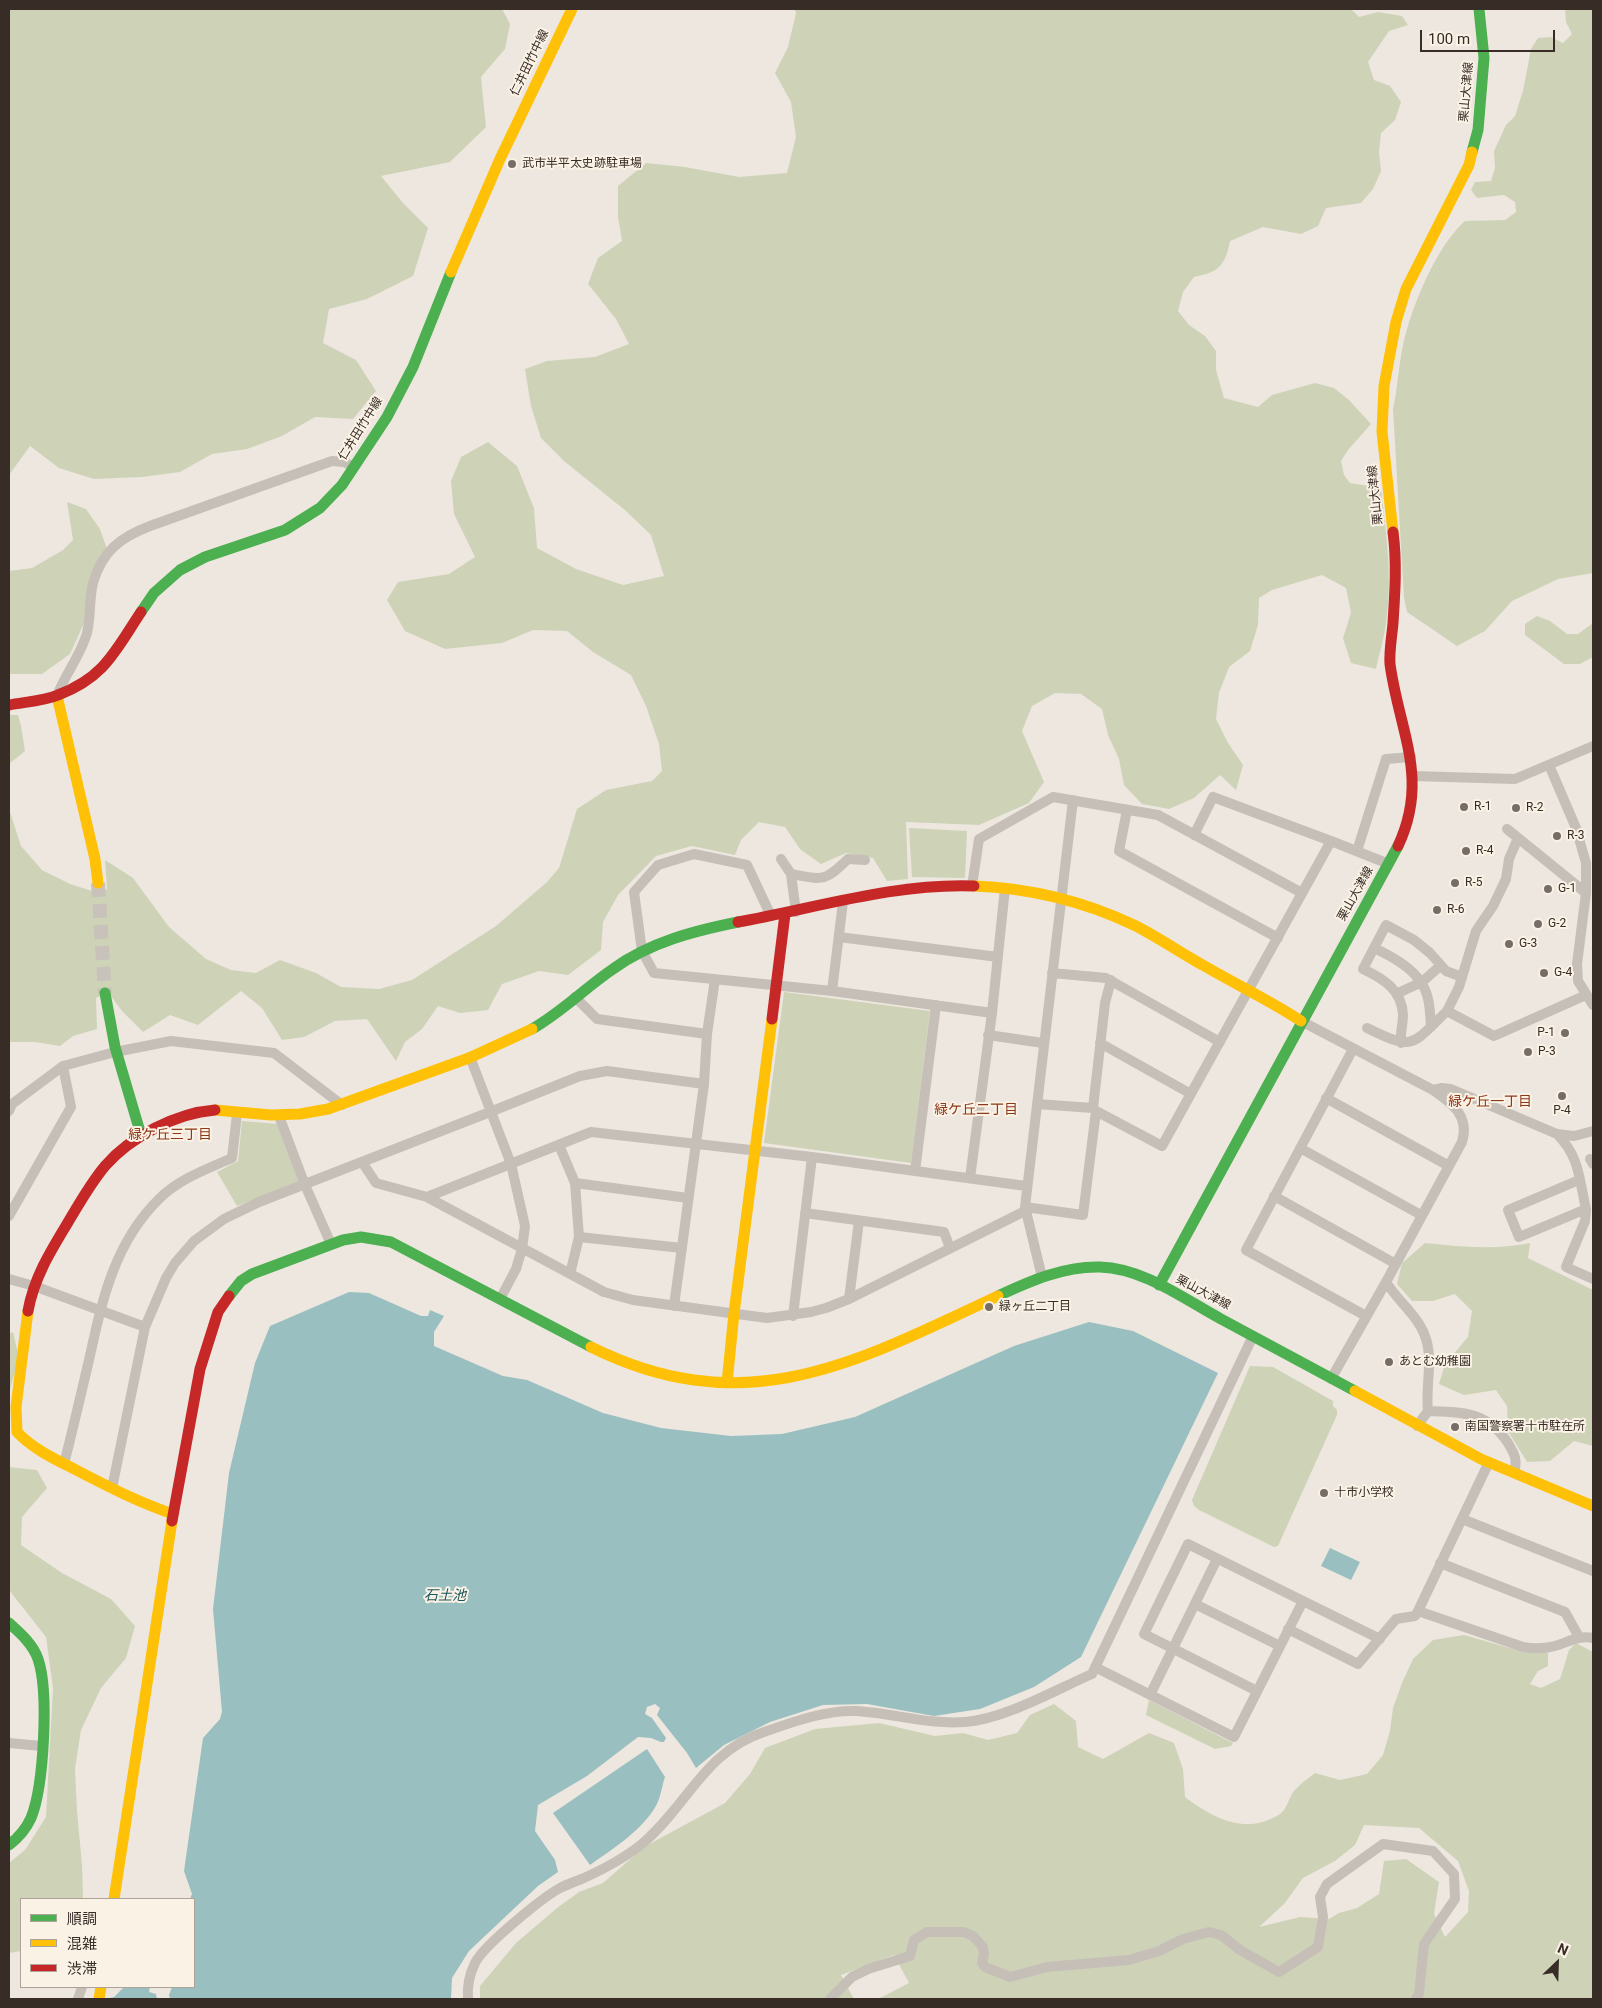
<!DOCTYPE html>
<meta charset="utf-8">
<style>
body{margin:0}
#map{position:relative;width:1602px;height:2008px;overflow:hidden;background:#ede7df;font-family:Roboto,"Noto Sans JP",sans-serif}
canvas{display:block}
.frame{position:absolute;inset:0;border:10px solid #372c26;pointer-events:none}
.legend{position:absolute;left:20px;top:1898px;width:175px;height:90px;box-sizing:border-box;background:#fbf2e6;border:1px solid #ada399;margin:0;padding:6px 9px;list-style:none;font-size:15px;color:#372c26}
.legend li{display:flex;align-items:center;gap:10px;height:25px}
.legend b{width:25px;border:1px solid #ada399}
.north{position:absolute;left:1532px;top:1938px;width:50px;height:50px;-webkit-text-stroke:4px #fbf2e6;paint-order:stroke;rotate:24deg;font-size:14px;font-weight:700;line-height:20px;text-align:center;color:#372c26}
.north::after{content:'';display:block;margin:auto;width:18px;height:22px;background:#372c26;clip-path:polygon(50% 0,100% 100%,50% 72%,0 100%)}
.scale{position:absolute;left:1420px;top:30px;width:135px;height:22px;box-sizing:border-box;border:2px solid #372c26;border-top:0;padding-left:6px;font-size:15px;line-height:18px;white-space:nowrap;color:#372c26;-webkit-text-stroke:4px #fbf2e6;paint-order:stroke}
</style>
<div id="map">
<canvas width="1602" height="2008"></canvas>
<div class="frame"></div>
<ul class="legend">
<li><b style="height:6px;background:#4caf50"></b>順調</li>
<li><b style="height:6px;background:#ffc107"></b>混雑</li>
<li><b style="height:6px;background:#c62828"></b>渋滞</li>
</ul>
<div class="north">N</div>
<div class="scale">100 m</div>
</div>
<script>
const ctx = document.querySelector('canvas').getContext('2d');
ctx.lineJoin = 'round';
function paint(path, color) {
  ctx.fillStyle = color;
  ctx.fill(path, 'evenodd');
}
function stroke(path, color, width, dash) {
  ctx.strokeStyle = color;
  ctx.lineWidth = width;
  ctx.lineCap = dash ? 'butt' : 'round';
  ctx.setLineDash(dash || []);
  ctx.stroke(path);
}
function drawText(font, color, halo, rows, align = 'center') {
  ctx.font = font + ' Roboto,"Noto Sans JP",sans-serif';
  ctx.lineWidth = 4;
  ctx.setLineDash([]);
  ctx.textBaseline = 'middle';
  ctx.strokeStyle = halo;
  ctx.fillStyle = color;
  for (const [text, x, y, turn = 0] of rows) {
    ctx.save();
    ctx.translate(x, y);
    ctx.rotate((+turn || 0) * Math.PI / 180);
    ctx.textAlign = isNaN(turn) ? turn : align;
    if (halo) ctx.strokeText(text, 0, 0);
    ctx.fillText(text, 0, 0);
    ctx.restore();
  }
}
paint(new Path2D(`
 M9 9H502L510 24 505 49 481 77 486 127 450 162 381 176 403 203 428 228 413 276 367 299 329 309 323 343 356 360 376 391 353 419 315 417 282 436 247 449 212 454 180 472 142 477 94 479 59 468 30 446 9 475Z
 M795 9H1351L1359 17 1378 12 1402 16 1408 25 1389 31 1368 62 1374 80 1390 86 1401 102 1395 120 1381 133 1379 152 1381 171 1373 189 1361 203 1326 208 1318 226 1301 234 1263 227 1230 241C1225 266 1219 272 1194 277L1183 292 1178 311 1189 325 1205 336 1216 351V370L1224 398 1258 407 1272 395 1315 383 1334 388 1349 400 1371 424 1348 450 1341 461 1344 475 1350 483 1381 488C1386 533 1393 578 1386 623 1384 639 1379 654 1376 669L1351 663 1343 638 1351 613 1346 588 1322 575 1272 590 1259 598 1258 625 1250 651 1229 667 1219 693 1216 719 1228 743 1243 765 1236 790 1220 775 1194 798 1169 809 1142 804 1124 785 1119 759 1108 735 1102 709 1081 694 1055 693 1032 706 1022 731 1044 782 1029 803 979 825 906 822 908 879 887 881 873 858 846 853 821 864 800 849 785 827 759 822 741 840 735 855 692 846 656 856 618 895 603 922 601 950 568 975 539 971 502 984 488 1010 460 1013 438 1006 422 1029 405 1042 396 1061 367 1019 335 1021 304 1037 282 1040 262 1008 241 991 198 1025 170 1015 143 1032 122 1011 108 992 96 998 97 1029 73 1036 60 1046 35 1042H9V809L21 846 42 870 70 884 95 892 107 889 105 860 133 878 169 927 206 959 231 970 256 973 280 960 316 973 341 987 379 989 412 980 496 926 547 882 559 868 577 809 606 790 652 781 662 771 659 744 646 706 631 675 593 652 567 631 533 630 502 643 445 649 405 631 387 600 398 582 449 574 475 557 454 514 451 481 461 457 488 442 517 466 534 508 537 548 576 569 623 585 664 576 651 535 626 511 564 461 541 438 531 406 525 369 547 361 595 357 629 344 616 319 588 284 598 258 622 241 618 217V186L646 163 685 167 739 177 787 173 796 137 791 102 775 73 788 47 796 13Z
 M1565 9H1593V573L1558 579 1512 601 1485 631 1457 646 1407 612 1404 598 1393 409C1397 391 1398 374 1401 356 1407 316 1435 247 1465 221L1505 220 1516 212 1515 202 1504 195 1477 198 1471 190 1475 182 1491 181 1495 168 1494 151 1506 125 1515 116 1523 91 1531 49 1538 38 1551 37 1563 43 1572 34 1566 22Z
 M67 502 86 509 100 529 108 552 85 621 70 654 42 674H9V571L32 568 63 550 73 540Z
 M1537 616 1550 621 1567 634H1578L1593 623V657L1580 664H1564L1525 635V624Z
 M9 715H18L21 726 25 751 9 764Z
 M909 828 967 831 965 878 912 877Z
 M784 992 930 1011 911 1163 764 1143Z
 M242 1121 278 1124 300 1183 237 1206 217 1172 238 1161Z
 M1425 1243C1461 1247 1495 1250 1530 1243L1528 1258 1593 1290V1446L1574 1441 1550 1461 1527 1462 1508 1431 1507 1406 1496 1390 1464 1395 1439 1384 1445 1364 1468 1337 1472 1311 1455 1294 1433 1301H1412L1397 1284 1402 1263Z
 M13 1332 19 1358 9 1393V1334Z
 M1250 1366 1273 1367 1333 1401V1406L1337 1410V1415L1278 1546 1274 1547 1199 1510 1194 1506 1192 1500Z
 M9 1467 37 1470 47 1488 22 1517 21 1545 62 1573 111 1599 135 1626 126 1658 101 1688 81 1730 75 1769 77 1811 82 1865 83 1899H21V1951L9 1953V1863L25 1850 46 1817 53 1688 46 1637 9 1590Z
 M1464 1635 1520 1651 1548 1653V1666L1538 1671 1530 1684 1541 1688 1560 1679 1569 1650 1576 1643 1593 1652V1999H878L909 1983 894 1955 841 1975 854 1999H480V1986L516 1943 557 1908 579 1892 603 1883 644 1847 725 1803 750 1774 765 1748 815 1729 879 1723 935 1736 963 1733 988 1740 1017 1733 1030 1715 1054 1704 1076 1721 1078 1747 1103 1759 1149 1733 1174 1743 1183 1769 1185 1797C1213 1818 1246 1836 1280 1814 1287 1809 1289 1797 1294 1791 1300 1784 1308 1778 1315 1773L1340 1780 1367 1774 1383 1755 1390 1731 1393 1708 1402 1683 1413 1659 1433 1640ZM1364 1825 1419 1828 1458 1861 1469 1891 1468 1912 1445 1937 1434 1914 1439 1882 1406 1859 1384 1861 1379 1894 1357 1908 1339 1913 1329 1919 1300 1917 1259 1927 1284 1904 1303 1878 1335 1861 1355 1845Z
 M1149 1700 1233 1743 1231 1746 1215 1749 1146 1715Z`), '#ced3b8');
paint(new Path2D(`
 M349 1292 369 1293 421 1316H428L430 1310 444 1316 434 1332V1346L503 1376 527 1380 603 1413 661 1428 731 1436 782 1434 855 1417 1014 1346 1089 1322 1133 1331 1218 1373 1081 1657 1034 1687 980 1709 934 1716 867 1704 823 1705 770 1722 724 1745 696 1768 687 1753 657 1715 660 1708 655 1704 647 1707 645 1714 652 1718 666 1738 664 1742H661L651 1738 638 1737 587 1776 538 1805 535 1831 555 1860 558 1872 538 1886 469 1951 452 1978 451 1999H170L169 1995 172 1987H194V1899H190L192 1894 184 1871 203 1738 220 1719 222 1712 213 1609 229 1473 255 1363 270 1326Z
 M1330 1548 1360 1562 1351 1580 1321 1566Z
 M647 1749 665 1777C662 1785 661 1796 657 1804 643 1830 614 1848 590 1865L553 1813Z
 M124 1987H150L149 1992 156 1994 157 1999H105L114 1997Z`), '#9abfc0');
stroke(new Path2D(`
 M98 883 105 993`), '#c9c2ba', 14, [14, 7]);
stroke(new Path2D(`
 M57 696C65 674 81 655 87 633 91 617 89 599 93 583 102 551 121 537 150 526L332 461 344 462 354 467
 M1549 765 1576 828 1586 863V893L1577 964 1578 981 1593 1005
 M1413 776 1515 779 1593 746
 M1127 810 1119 851 1278 938
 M1507 829 1586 893
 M1194 835 1213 797 1331 841
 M1518 838 1509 859 1506 879 1493 906 1476 931 1459 987 1447 1011 1494 1036 1586 995
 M1357 851 1386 759 1411 757
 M781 859 791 874 796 912
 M791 874C824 880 824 882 848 859L865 860
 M972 886 979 839 1053 797 1158 815 1302 893
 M771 916 747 865 694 854 658 865 634 892 642 951 654 973 832 991 992 1013
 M839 937 998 957
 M1374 948C1391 956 1412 967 1422 984 1430 996 1430 1013 1431 1027
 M1052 973 1106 978 1220 1042
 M832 991 843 902
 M1398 993 1422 982 1440 966
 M575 997 597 1019 707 1034
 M1301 1021 1433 1090C1452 1103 1470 1116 1462 1142L1386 1282 1331 1379
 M1367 1028C1414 1051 1411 1046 1447 1011
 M988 1035 1043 1043
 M1100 1043 1191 1094
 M1401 1043C1400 1033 1403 1024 1403 1015 1402 990 1384 979 1363 969L1386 925 1414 940 1430 953 1446 971 1462 977
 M1353 1049 1246 1250 1366 1316
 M470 1057 511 1164 525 1226 522 1249 516 1269 500 1299
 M1433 1090 1442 1088 1451 1089 1557 1134 1574 1136 1593 1131
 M1326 1098 1449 1166
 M1037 1104 1093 1108
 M9 1111 12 1104 63 1066 115 1052 171 1041 274 1053 342 1105
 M1096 1111 1093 1108 1105 1003 1111 980
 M279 1116 305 1185 331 1244
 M1557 1134C1580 1157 1579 1179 1586 1209L1519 1237 1508 1210 1579 1180
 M559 1145 575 1183 579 1237 570 1274
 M1300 1148 1421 1215
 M1590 1159 1593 1164
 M362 1162 376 1183 427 1197 604 1292 633 1300 767 1318 811 1312 826 1308 849 1299 1025 1211
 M915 1171 936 1005
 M970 1178 992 1013 1005 888
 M575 1183 688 1198
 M1274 1196 1396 1264
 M427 1197 591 1132 812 1157 1026 1186
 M1025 1207 1083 1215 1096 1111 1162 1146 1331 841 1389 864
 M1586 1209 1585 1221 1566 1267 1593 1279
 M805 1213 944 1232 950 1248
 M9 1216 71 1107 63 1066
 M579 1237 682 1248
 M1042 1277 1025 1207 1073 800
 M9 1279 34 1286 145 1327
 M1386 1282C1397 1300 1418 1316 1425 1336 1434 1360 1425 1386 1428 1411L1417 1426
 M849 1299 859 1221
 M674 1306 704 1084 707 1034 715 979
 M793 1316 812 1157
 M1428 1411C1462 1412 1487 1411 1508 1443 1514 1453 1518 1460 1514 1472
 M1489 1462 1418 1611 1523 1647C1534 1649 1544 1649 1555 1646 1569 1642 1578 1635 1593 1638
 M64 1464C73 1429 81 1394 89 1360 102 1301 114 1243 159 1199 179 1179 207 1169 232 1158L237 1114
 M112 1488 145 1327 166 1278 175 1263 194 1241 224 1219 259 1202 490 1112 580 1076 607 1071 704 1084
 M1462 1519 1593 1571
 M1440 1563 1565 1612 1579 1637
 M1303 1601 1380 1639
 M1195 1604 1280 1646
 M1288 1629 1358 1664 1396 1619 1415 1616 1418 1611
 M1095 1667 1234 1737 1303 1601 1188 1544 1144 1634 1257 1691
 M1150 1695 1217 1559
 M9 1743 41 1746
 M78 1999 82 1987
 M468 1999C467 1986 469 1975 475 1963 484 1945 542 1898 560 1888 568 1884 577 1881 584 1878 606 1868 625 1858 643 1843 687 1806 705 1751 764 1732 793 1722 825 1710 856 1711 893 1713 928 1725 965 1722 1005 1719 1055 1690 1092 1674L1253 1336
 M830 1999 852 1977 868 1969 910 1956 914 1940 927 1932H964L973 1936 983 1947 984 1954 982 1963 985 1967 1010 1977 1047 1967 1129 1960 1159 1951 1183 1939 1209 1932 1221 1935 1240 1950 1279 1972 1318 1947 1323 1917 1320 1897 1327 1884 1383 1844 1433 1851 1454 1874 1455 1899 1424 1944 1419 1994 1416 1999`), '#c6bfb8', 10);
stroke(new Path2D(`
 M1472 152 1478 130 1484 58 1479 9
 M141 612 154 593 180 570 205 557 285 530 320 508 342 485 387 417 413 367 451 272
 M105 993 115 1047 141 1135
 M532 1029C562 1012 585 988 613 969 650 942 694 931 738 922
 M1159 1285 1398 846
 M229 1296 241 1281 252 1274 343 1240 361 1237 391 1242 591 1347
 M998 1296C1030 1281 1064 1266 1100 1267 1143 1268 1184 1299 1221 1319 1266 1343 1310 1367 1355 1391
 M9 1623C20 1633 33 1644 38 1659 49 1691 44 1786 31 1818 26 1829 18 1838 9 1845`), '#4caf50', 11);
stroke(new Path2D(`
 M451 272 500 159 572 9
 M1393 532 1382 432 1384 386 1396 322 1406 289 1469 165 1472 152
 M57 696 95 859 98 883
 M974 886C1030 888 1086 902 1136 926 1161 939 1184 955 1208 968 1239 986 1271 1001 1301 1021
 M215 1110 271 1115 300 1114 328 1109 469 1058 532 1029
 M28 1311 16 1407 17 1432C34 1450 57 1460 78 1471 109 1487 140 1503 173 1514
 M591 1347C746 1424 857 1362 998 1296
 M727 1383 734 1313 772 1019
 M1355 1391 1481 1459 1593 1506
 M114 1899 172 1521
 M99 1999 101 1987`), '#ffc107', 11);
stroke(new Path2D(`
 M1393 532C1397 562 1395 592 1393 623 1392 636 1389 651 1390 664 1399 731 1430 778 1398 846
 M9 705C25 702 44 701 58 695 105 677 115 651 141 612
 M738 922C816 908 894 883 974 886
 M772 1019 785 914
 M28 1311C34 1278 50 1252 67 1224 79 1204 90 1184 105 1166 130 1137 176 1113 215 1110
 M172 1521 200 1369 218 1312 229 1296`), '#c62828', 11);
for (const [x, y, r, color] of [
 [512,164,5,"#776d67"],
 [1464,807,5,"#776d67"],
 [1516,808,5,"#776d67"],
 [1557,836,5,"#776d67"],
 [1466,851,5,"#776d67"],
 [1455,883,5,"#776d67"],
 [1548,889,5,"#776d67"],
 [1437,910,5,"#776d67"],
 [1538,924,5,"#776d67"],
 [1509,944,5,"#776d67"],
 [1544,973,5,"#776d67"],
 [1565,1033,5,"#776d67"],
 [1528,1052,5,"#776d67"],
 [1562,1096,5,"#776d67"],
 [989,1307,5,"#776d67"],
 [1389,1362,5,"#776d67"],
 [1455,1427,5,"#776d67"],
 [1324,1493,5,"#776d67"]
]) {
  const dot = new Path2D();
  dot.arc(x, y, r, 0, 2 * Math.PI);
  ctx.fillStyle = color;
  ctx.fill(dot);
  stroke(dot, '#fbf2e6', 2);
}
drawText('12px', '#372c26', '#fbf2e6', [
 ["仁井田竹中線",530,63,-64],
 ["栗山大津線",1467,92,-85],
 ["仁井田竹中線",361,429,-58],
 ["栗山大津線",1376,495,-96],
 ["栗山大津線",1356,894,-61],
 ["栗山大津線",1203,1293,28]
]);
drawText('12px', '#372c26', '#fbf2e6', [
 ["武市半平太史跡駐車場",522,164],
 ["R-1",1474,807],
 ["R-2",1526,808],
 ["R-3",1567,836],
 ["R-4",1476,851],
 ["R-5",1465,883],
 ["G-1",1558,889],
 ["R-6",1447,910],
 ["G-2",1548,924],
 ["G-3",1519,944],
 ["G-4",1554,973],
 ["P-1",1555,1033,"right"],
 ["P-3",1538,1052],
 ["P-4",1562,1111,"center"],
 ["緑ヶ丘二丁目",999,1307],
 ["あとむ幼稚園",1399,1362],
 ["南国警察署十市駐在所",1465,1427],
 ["十市小学校",1334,1493]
], 'left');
drawText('14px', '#8c3819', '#fbf2e6', [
 ["緑ケ丘一丁目",1490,1102],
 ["緑ケ丘二丁目",976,1110],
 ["緑ケ丘三丁目",170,1135]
]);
drawText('italic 14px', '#19555c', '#fbf2e6', [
 ["石土池",445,1596]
]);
</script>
